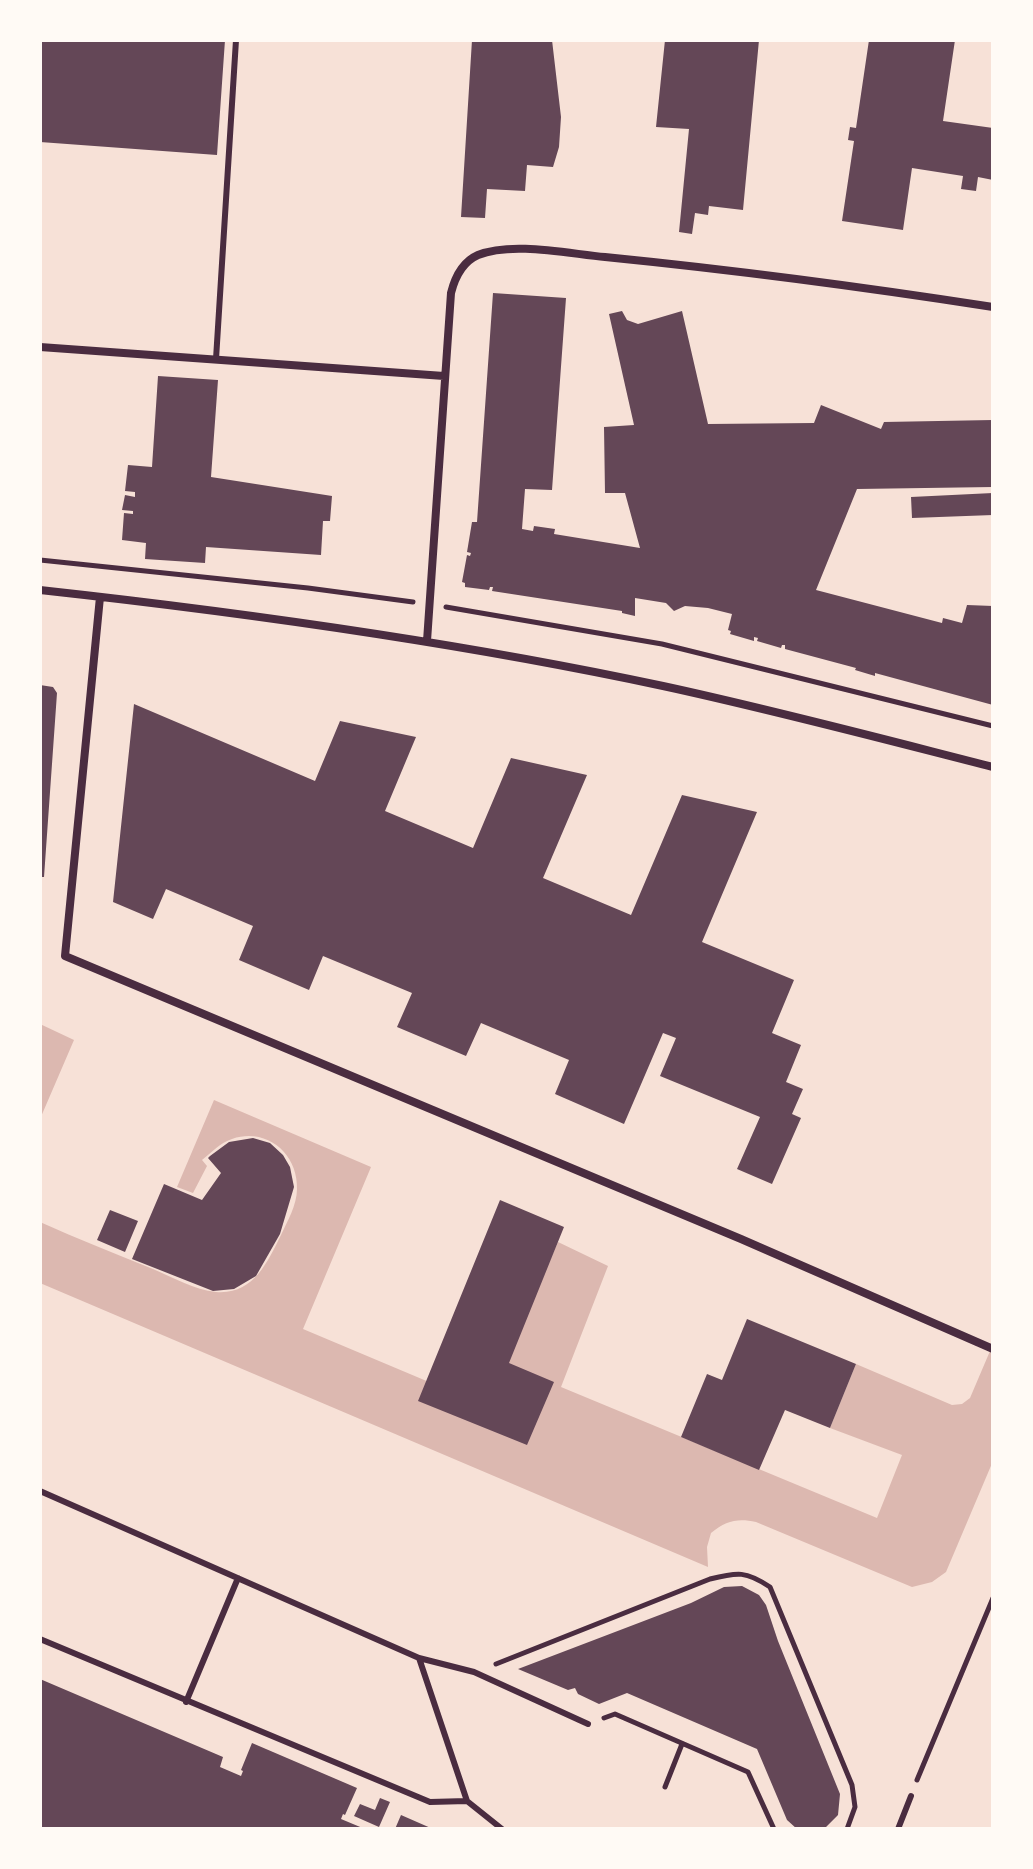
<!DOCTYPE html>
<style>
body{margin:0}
#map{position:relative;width:1033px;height:1869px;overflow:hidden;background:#f7e1d7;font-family:Spectral,serif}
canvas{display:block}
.frame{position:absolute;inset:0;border:42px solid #fffaf5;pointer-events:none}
</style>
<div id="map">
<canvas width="1033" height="1869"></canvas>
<div class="frame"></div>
</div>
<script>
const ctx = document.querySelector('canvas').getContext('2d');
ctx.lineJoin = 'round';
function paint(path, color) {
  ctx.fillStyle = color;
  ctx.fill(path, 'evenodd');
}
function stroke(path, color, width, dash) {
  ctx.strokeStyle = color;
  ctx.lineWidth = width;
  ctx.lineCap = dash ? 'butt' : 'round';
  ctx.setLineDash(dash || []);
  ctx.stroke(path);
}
paint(new Path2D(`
 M40 1024 74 1040 40 1119Z
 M214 1100 371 1167 303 1329 486 1406 558 1242 608 1266 561 1387 877 1518 902 1455 830 1428 856 1364 952 1405 962 1404 970 1398 993 1344V1461L946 1572 932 1582 912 1587 756 1522C737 1518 726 1521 711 1533L707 1547 708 1567 40 1283V1222C78 1239 116 1254 153 1269 172 1277 195 1290 216 1292 253 1295 267 1263 281 1235 287 1222 297 1205 297 1189 298 1154 267 1127 232 1139 220 1143 212 1152 202 1160L207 1166 193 1193 177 1187Z`), '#dcb8b0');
paint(new Path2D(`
 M40 40H225L217 155 40 142Z
 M472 40H552L561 117 559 147 553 167 527 165 525 191 487 189 485 218 461 217Z
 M665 40H759L743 210 709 206 708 215 695 213 692 234 679 232 689 129 656 127Z
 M869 40H955L943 121 993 128V180L978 177 976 191 961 189 963 176 912 168 903 230 842 221 854 141 848 140 850 127 856 128Z
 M493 293 566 298 552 490 525 489 522 529 533 531 534 526 555 529 554 534 640 548 625 493H605L604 427 634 425 609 314 622 311 627 320 638 324 682 311 708 424 814 423 821 405 881 429 884 422 993 420V487L857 489 816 590 942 623 943 618 962 623 967 605 993 606V705L875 673V676L855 670 856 668 785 649V645H782L781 648 757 641 758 638 754 637V641L730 634 731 631 728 630 732 614 708 608 685 606 674 611 666 603 635 598V616L622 613V611L492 591 493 587H490L489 590 465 587V583L462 582 467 555 470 556 471 553 467 552 472 522H477Z
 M158 376 218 380 211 477 332 496 330 521H323L321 555 206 547 205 563 145 559 146 543 122 540 124 513 133 514V511L122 510 125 495 135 497V492L125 491 128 465 152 467Z
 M993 493V515L912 518 911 497Z
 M40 685 53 687 57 693 44 877H40Z
 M134 704 315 781 340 721 416 737 385 811 473 848 511 758 587 775 543 878 631 915 682 795 757 812 702 942 794 980 772 1033 801 1045 786 1082 803 1089 792 1114 801 1118 772 1184 737 1169 760 1117 660 1076 676 1038 663 1033 624 1124 555 1094 569 1060 481 1023 466 1056 397 1027 412 993 323 956 309 990 239 960 253 926 166 889 153 919 113 902Z
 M253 1138 270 1143 283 1155 290 1167 294 1187 280 1234 256 1276 234 1289 213 1291 132 1259 164 1184 202 1200 221 1173 208 1158 210 1156 229 1142Z
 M500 1200 564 1227 509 1363 554 1382 527 1445 418 1401Z
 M110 1210 138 1221 125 1252 97 1240Z
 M747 1319 856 1364 830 1428 785 1410 759 1470 681 1437 707 1374 722 1380Z
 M742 1586 759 1595 766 1605 778 1641 840 1794 838 1815 824 1829H797L787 1820 757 1749 627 1693 599 1704 578 1694 575 1688 568 1690 518 1669 691 1603 724 1587Z
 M40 1679 223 1757 220 1767 241 1776 243 1771 241 1770 252 1743 357 1788 345 1815 343 1814 341 1819 365 1829H40Z
 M380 1798 390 1802 379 1827 354 1816 360 1804 375 1810Z
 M401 1815 433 1829H395Z`), '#644757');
stroke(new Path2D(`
 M40 560 308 588 413 602
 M446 607 662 644 993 726
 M496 1664 710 1579C738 1572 746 1571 770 1587L852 1785 855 1807 847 1829
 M604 1718 615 1714 748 1772 774 1829
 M917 1780 993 1598
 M665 1787 682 1744`), '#4a2c40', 5);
stroke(new Path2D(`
 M216 359 236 40
 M40 1491 419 1658 467 1801 502 1829
 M40 1639 430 1802 467 1801
 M419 1658 474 1672 588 1724
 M186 1702 238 1578
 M898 1829 911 1796`), '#4a2c40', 6);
stroke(new Path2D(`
 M40 347 444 376
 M40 590C249 613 457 642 663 686 774 710 883 739 993 767
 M100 597 65 956 741 1239 993 1349
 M427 641 451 293C455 277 462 262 478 255 512 241 570 254 605 257 735 270 864 287 993 307`), '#4a2c40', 8);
</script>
